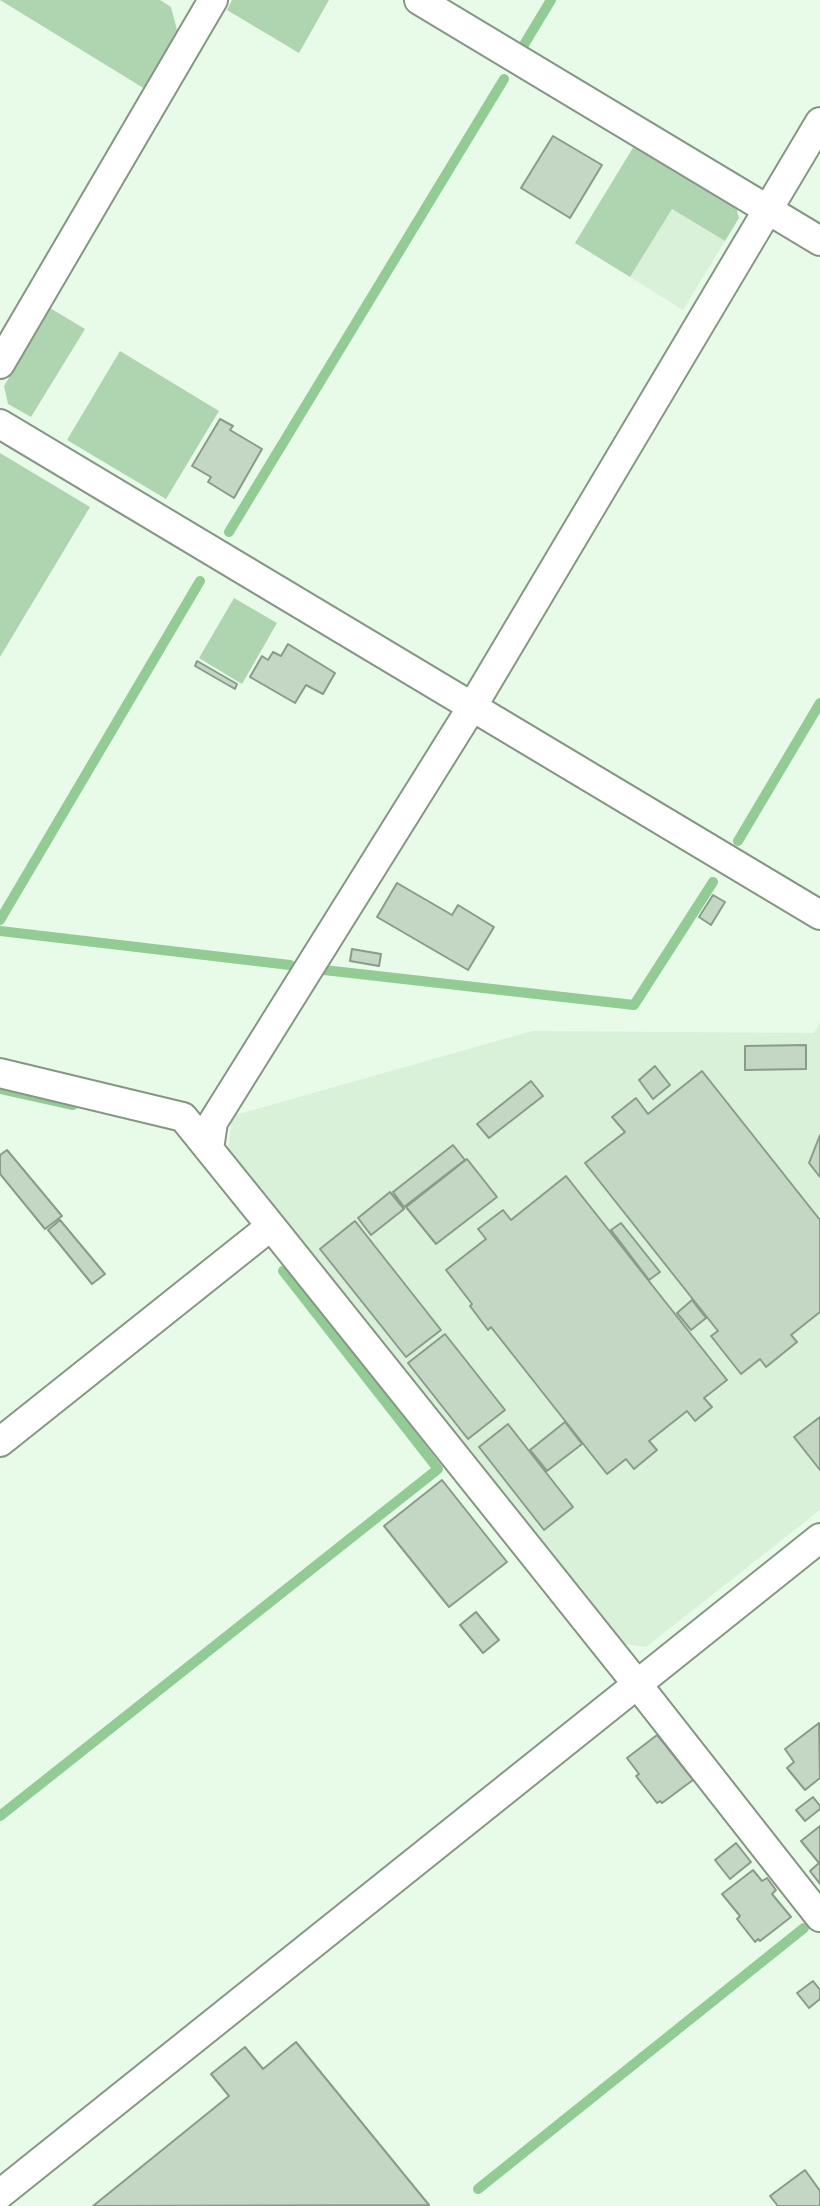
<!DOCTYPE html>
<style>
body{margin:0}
canvas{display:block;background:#e8fae8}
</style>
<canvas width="820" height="2206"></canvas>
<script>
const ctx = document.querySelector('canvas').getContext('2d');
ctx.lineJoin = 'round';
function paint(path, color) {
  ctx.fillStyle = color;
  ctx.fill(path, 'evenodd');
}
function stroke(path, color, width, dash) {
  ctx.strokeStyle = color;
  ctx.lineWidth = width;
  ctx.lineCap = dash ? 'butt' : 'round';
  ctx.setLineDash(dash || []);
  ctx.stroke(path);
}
paint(new Path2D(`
 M672 209 725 241 683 310 630 277Z
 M820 1023V1510L646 1647 618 1643 228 1152 232 1116 532 1031 814 1033Z`), '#d9f1d9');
paint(new Path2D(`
 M0 0H160L171 7 178 34 145 89Z
 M232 0H329L299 53 227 10Z
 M634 146 736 207 739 218 725 241 672 209 630 277 575 243Z
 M50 308 85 329 31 417 8 404 4 386Z
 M120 351 219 411 166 499 67 440Z
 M0 453 90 507 0 657Z
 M234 598 277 623 242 684 199 658Z`), '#afd5b0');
stroke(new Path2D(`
 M522 48 551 0
 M229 532 504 79
 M738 841 820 703
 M0 920 200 581
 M0 931 290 965
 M324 970 634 1005 713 882
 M0 1089 73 1105
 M0 1816 438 1469 283 1271
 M478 2189 804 1928`), '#93cb95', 10);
const building = new Path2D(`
 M553 136 602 165 570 218 521 188Z
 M220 419 233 426 230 430 262 449 234 498 208 482 211 477 192 466Z
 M288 644 335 673 323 694 306 685 295 703 250 677 262 656 268 660 273 652 281 656Z
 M197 661 237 684 235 689 195 666Z
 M397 883 452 915 458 905 494 927 468 970 377 917Z
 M713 895 725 902 711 925 699 917Z
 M352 949 381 954 379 966 350 961Z
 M806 1045V1069L745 1070V1046Z
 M655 1066 670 1085 653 1099 639 1080Z
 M702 1071 820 1220V1312L791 1335 797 1342 766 1367 760 1359 741 1374 711 1336 718 1331 585 1163 625 1132 612 1117 636 1098 648 1114Z
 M531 1081 543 1096 489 1138 477 1124Z
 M820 1135V1177L809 1163Z
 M453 1145 465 1160 404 1207 393 1192Z
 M7 1150 62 1216 45 1229 0 1174V1155Z
 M467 1159 497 1197 436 1244 406 1207Z
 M566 1176 727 1380 704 1398 712 1407 695 1421 687 1411 649 1441 657 1450 634 1469 626 1459 607 1474 491 1327 488 1330 470 1306 472 1304 446 1270 486 1239 478 1229 503 1210 511 1220Z
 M390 1192 404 1209 371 1235 358 1218Z
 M60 1220 105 1274 92 1284 48 1230Z
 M355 1221 441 1330 406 1357 320 1249Z
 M621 1223 660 1272 649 1280 611 1230Z
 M692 1300 706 1318 691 1330 677 1313Z
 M445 1334 505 1410 468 1439 408 1363Z
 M820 1417V1470L794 1437Z
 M565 1422 582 1444 547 1471 530 1450Z
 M508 1424 573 1507 544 1530 479 1447Z
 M442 1480 507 1562 449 1607 384 1526Z
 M476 1612 499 1640 483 1653 460 1625Z
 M819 1723 820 1778 805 1790 787 1768 794 1762 785 1749Z
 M657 1735 693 1780 662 1803 660 1801 657 1803 636 1776 639 1774 627 1758Z
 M813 1797 820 1806V1809L805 1821 796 1810Z
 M820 1826V1884L810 1871 819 1863 801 1841Z
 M736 1843 751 1862 730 1879 715 1860Z
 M753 1870 762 1881 767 1878 776 1890 772 1894 791 1917 760 1941 758 1939 755 1942 737 1919 740 1916 722 1894Z
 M813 1981 820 1990V1999L809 2008 797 1993Z
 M296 2042 429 2205 93 2206 229 2096 211 2074 245 2047 263 2069Z
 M805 2170 820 2191V2206H778L770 2196Z`);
paint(building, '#c4d6c4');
stroke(building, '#8a9b8a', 2);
const minor = new Path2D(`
 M419 0 820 241
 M0 364 213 0
 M0 424 820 915
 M0 1073 183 1117 271 1226 0 1442
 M209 1149 213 1122 472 707 820 122
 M271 1226 637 1684 820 1917
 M0 2194 820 1538`);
stroke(minor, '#859685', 32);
stroke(minor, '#fff', 28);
</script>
